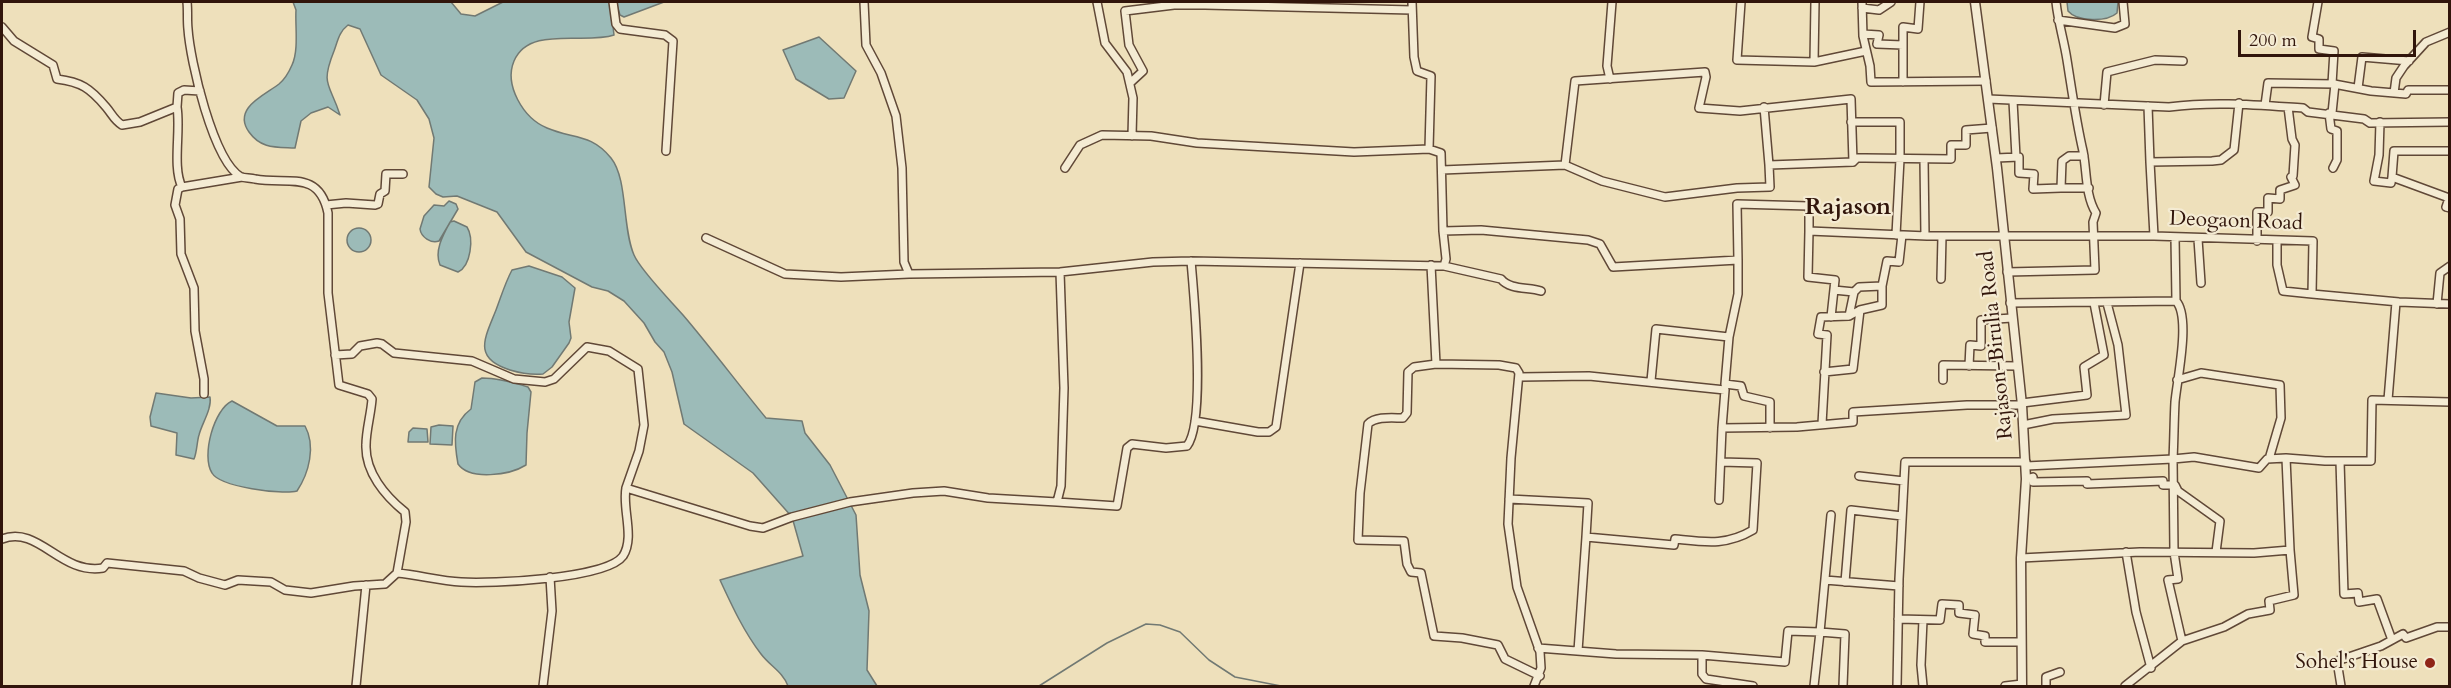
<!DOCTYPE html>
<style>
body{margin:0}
#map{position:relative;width:2451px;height:688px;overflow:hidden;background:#eee0bb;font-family:Cardo,serif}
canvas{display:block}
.frame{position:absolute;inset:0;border:3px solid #31150b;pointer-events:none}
.scale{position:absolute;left:2238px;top:30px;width:178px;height:27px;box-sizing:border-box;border:3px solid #31150b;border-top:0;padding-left:8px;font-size:18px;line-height:21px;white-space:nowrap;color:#31150b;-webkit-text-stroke:4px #f4ebd3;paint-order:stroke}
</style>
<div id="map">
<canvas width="2451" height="688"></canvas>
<div class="frame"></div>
<div class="scale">200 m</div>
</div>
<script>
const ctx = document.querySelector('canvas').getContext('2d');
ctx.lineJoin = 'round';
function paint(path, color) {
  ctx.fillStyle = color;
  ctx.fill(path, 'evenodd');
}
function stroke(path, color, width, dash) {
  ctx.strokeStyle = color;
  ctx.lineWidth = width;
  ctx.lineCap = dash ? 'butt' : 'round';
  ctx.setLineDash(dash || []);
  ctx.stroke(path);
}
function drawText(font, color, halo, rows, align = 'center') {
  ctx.font = font + ' Cardo,serif';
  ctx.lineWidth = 4.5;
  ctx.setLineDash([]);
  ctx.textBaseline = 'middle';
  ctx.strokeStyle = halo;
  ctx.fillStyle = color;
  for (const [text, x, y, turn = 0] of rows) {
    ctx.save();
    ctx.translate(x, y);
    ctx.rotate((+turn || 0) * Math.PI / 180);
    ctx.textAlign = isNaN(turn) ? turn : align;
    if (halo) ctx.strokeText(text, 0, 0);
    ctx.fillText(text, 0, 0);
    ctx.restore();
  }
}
const water = new Path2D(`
 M293 2H451L461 14 475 16 503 2H610L614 35C584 45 529 25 514 61 504 85 523 118 547 128 572 139 591 133 611 158 628 179 622 228 634 255 641 271 671 301 683 315 712 349 738 384 766 418L802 421 805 433 830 465 856 515 860 575 869 611 867 670 877 686H788C783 672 770 666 761 654 744 632 732 606 720 580L803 556 792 517 753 473 684 424 672 372 664 352 655 342 644 323 624 301 608 291 592 287 526 252 497 212 457 196 443 197 436 194 429 187 434 138 429 119 417 100 381 75 360 29 348 25C339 32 338 40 334 51 320 86 330 83 340 115L328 107 311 113 301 121 295 148C276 147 261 149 249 132 232 108 265 95 279 84 285 79 289 72 292 65 299 50 295 26 296 10Z
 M616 2H664L624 17 620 15Z
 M2067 2H2118L2117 13C2107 22 2077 22 2068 11Z
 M819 37 856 71 844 98 829 99 796 79 783 50Z
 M449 201 456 204 458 209 439 241C431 244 421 237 420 229L424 216 434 205 444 206Z
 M454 221 467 227C474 238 471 266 458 272L440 265C434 251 443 235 450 222Z
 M347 240a12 12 0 1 1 24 0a12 12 0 1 1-24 0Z
 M529 266 562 277 575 288 569 322 571 338 569 343 552 367 543 374C532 375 520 373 510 370 472 358 485 338 496 310 501 297 505 283 512 270Z
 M482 378C498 378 512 382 528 387L531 392 527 433 526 465C510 475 470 481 458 464 454 442 452 423 471 409L475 382Z
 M156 393 191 398 210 397C212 409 202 423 199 435 197 441 197 452 194 459L176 455 177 433 151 426 150 417Z
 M232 401 277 426H305C316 446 309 473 297 491 282 495 220 487 212 473 201 456 214 409 232 401Z
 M439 425 453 426 452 445 430 444 431 427Z
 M413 428 427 429 428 442H408L409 432Z`);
paint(water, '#9cbbb8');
stroke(water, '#717973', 1.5);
stroke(new Path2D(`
 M1039 686 1107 643 1146 624 1160 625 1180 632 1209 660 1235 677 1281 686`), '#717973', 1.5);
const minor = new Path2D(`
 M187 2C188 11 187 20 188 29 190 60 213 161 241 177 245 178 251 178 255 179 287 185 319 169 328 213V293L339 385 368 394 372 399C371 414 366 430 366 445 365 472 385 496 405 512L406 522 397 573
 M613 2 616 24 620 29 665 35 673 41 666 151
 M864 2 866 45 881 73 896 116 902 168 904 262 909 274 1060 272 1153 262 1191 261 1444 266 1446 259 1443 231 1441 153 1429 149
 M1097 2 1105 43 1127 72 1133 98 1132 136
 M1741 2 1737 60 1814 62 1815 2
 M1862 2 1863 36 1870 66 1871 82 1986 81
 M2318 2 2312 37 2319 39V49L2334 51 2332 84
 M1862 8 1879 10 1891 2
 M2058 20 2115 28 2125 24 2123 2
 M2 27 14 41 53 65 57 79C81 82 90 88 106 107 112 114 114 120 122 125L140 122 177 107C181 131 172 167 182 187L242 177
 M1863 34 1879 35 1877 44 1903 45V27L1918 29 1920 2
 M1814 62 1866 51
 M1610 79 1607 66 1612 2
 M1903 82V45
 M1130 83 1143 71 1129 45 1125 11 1174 5H1205L1412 10
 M2358 88 2362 57 2409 61
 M2394 93 2396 78 2404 66 2426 42 2450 32
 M1988 99 2169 107C2214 101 2257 105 2303 108L2308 112 2364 119 2370 123 2450 122
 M2013 101 2016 157
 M2104 105 2107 72 2155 60 2183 61
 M2265 105 2268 83 2334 84 2371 91 2406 94 2408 90H2450
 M2148 106 2150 162
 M177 107 178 93 184 90 200 91
 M1764 107 1769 165
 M2329 113 2331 129 2337 131V160L2333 168
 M2332 113 2335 84
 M1851 122H1900V159L1896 235
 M2380 122 2379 155 2374 181 2391 183 2392 177
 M2450 151H2394L2392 177 2449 198 2446 207 2450 208
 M1996 158 2019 157V173L2034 174 2033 189 2061 188 2062 161 2069 156H2084
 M1924 159 1925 236
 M1853 162 1857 158H1865L1951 159V145H1966V130L1992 128
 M1065 168 1080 145 1102 135 1151 136 1197 143 1354 152 1429 149 1431 76 1417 71 1414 57 1412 2
 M1442 170 1565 165 1575 81 1705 72 1706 77 1699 108 1740 111 1851 99 1853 162 1769 165 1770 187 1737 188 1665 197 1602 181 1565 165
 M182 187 178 189 175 205 180 219 181 254 194 288 195 331 204 379V394
 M2061 188H2089
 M326 205 346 203 375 205 378 204 380 194 385 191 386 174H403
 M1443 231 1481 230 1588 240 1600 244 1613 267 1738 260 1737 204 1809 206V231L1927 236H2154L2313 241 2312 294 2399 302 2450 304
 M1809 231 1808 277 1835 280 1831 317
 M2154 236 2150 162 2212 161 2221 160 2234 150 2239 103
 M706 238 785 274 841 277 909 274
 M2198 239 2201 283
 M2257 241V212H2268V198L2280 199V190L2295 185 2291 177 2293 176 2295 145 2292 139 2288 107
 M2277 241V265L2283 291 2312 294
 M1431 265 1436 364 1414 367 1408 372 1407 413 1403 418C1392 418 1376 416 1368 424L1360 493 1358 540 1404 541 1407 564 1411 572 1421 573 1434 636 1462 638 1498 645 1505 659 1540 676
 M1444 266 1501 279C1510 290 1528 287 1541 291
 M2007 272 2095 270 2093 222 2096 213C2085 195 2087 171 2083 151 2076 121 2072 91 2067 60 2064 40 2058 22 2056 2
 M1941 279 1942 236
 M1882 286 1887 261 1899 262 1902 235
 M1834 290 1854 292
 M2176 301C2191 317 2177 380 2175 402 2174 421 2174 440 2173 459L2194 457 2259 468 2267 459 2286 458
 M2010 303 2176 301 2175 237
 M2437 304 2440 273 2450 266
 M1729 337 1738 294V260
 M335 355 352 354 360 346 377 343 382 344 394 353 472 361 514 379 545 382 554 379 587 347 609 351 638 369 644 425 639 451 626 488 750 526 763 528 792 517 850 502 913 493 944 491 988 498 1057 502 1061 486 1064 388 1060 272
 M1436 364 1499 365 1516 368 1519 373 1511 458 1508 524 1517 587 1540 652 1541 668 1534 686
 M1969 366 1970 345 1981 346V320L2012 318
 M1824 372 1853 369 1860 310
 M1520 377 1589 376 1725 390 1722 428 1797 427 1853 422V412L1967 405H2022
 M1943 380V365L2017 366
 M2177 380 2201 373 2280 385 2281 418 2269 459
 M1651 381 1656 329 1729 337 1725 384 1741 386 1744 396 1770 402V428
 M2388 400 2396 302
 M2022 403 2087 395 2084 367 2104 355 2094 303
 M1195 421 1258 432H1269L1276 427 1300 263
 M1822 424 1827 335 1818 334 1821 317 1849 316 1854 292 1859 287 1882 286V305L1860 310 1849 316
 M2023 425 2053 419 2126 415 2118 345 2107 303
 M2340 461 2344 594 2358 593 2359 602 2377 599 2392 640
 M2026 466 2173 459 2174 552 2178 579 2168 580 2182 641 2125 686
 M1859 476 1904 481
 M2026 479 2033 477V482L2087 481V484L2163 481V485H2175L2178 491 2220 521 2216 552
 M1509 499 1588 503 1586 537
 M1719 500 1722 428
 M1057 502 1117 506 1127 448 1132 444 1166 448 1187 446C1206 422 1194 295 1191 261
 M2 539C39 525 60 575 103 568L107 563 184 571 199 578 225 585 238 580 271 582 285 590 311 593 354 586 385 584 397 573C419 575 440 581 461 582 490 584 607 579 623 556 635 537 622 509 626 488
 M2126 552 2136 612 2151 668
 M2021 558 2140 552 2254 553 2290 550 2286 458 2325 461H2371L2372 400 2450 402
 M1825 580 1899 586
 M1845 582 1851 510 1902 516
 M1898 619 1940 620 1942 604 1959 605V613L1975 615 1973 634 1985 636V642H2021
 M2182 641 2224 627 2248 614 2270 610 2269 601 2294 595 2290 550
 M1538 648 1616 654 1702 655V674L1706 679 1753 686
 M1578 651 1586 537 1674 545 1675 539C1705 542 1726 546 1753 530L1757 463 1721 462
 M1702 655 1785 662 1788 631 1820 632 1831 515
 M356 686 366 585
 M543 686 552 611 550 577
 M1814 686 1820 632 1845 634 1843 686
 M1897 686 1899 579 1905 462H2026
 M1923 686 1921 665 1923 620
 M2005 686 2022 684
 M2046 686V677L2060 672
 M2341 686 2337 661 2381 646 2403 634 2406 638 2437 627H2450`);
const tertiary = new Path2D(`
 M1975 2 1997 168 2022 405 2026 479 2021 558 2022 686`);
stroke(minor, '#604837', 10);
stroke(tertiary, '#604837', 11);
stroke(minor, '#f4ebd3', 7);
stroke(tertiary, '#f4ebd3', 8);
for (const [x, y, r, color] of [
 [2430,663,6,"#8f2418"]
]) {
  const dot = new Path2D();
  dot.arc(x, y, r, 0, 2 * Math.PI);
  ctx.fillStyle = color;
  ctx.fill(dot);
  stroke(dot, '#f4ebd3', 2);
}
drawText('21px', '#31150b', '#f4ebd3', [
 ["Deogaon Road",2236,222,2],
 ["Rajason-Birulia Road",1997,345,-96]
]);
drawText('21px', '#31150b', '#f4ebd3', [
 ["Sohel's House",2418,663]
], 'right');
drawText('bold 24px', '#31150b', '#f4ebd3', [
 ["Rajason",1848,208]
]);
</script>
